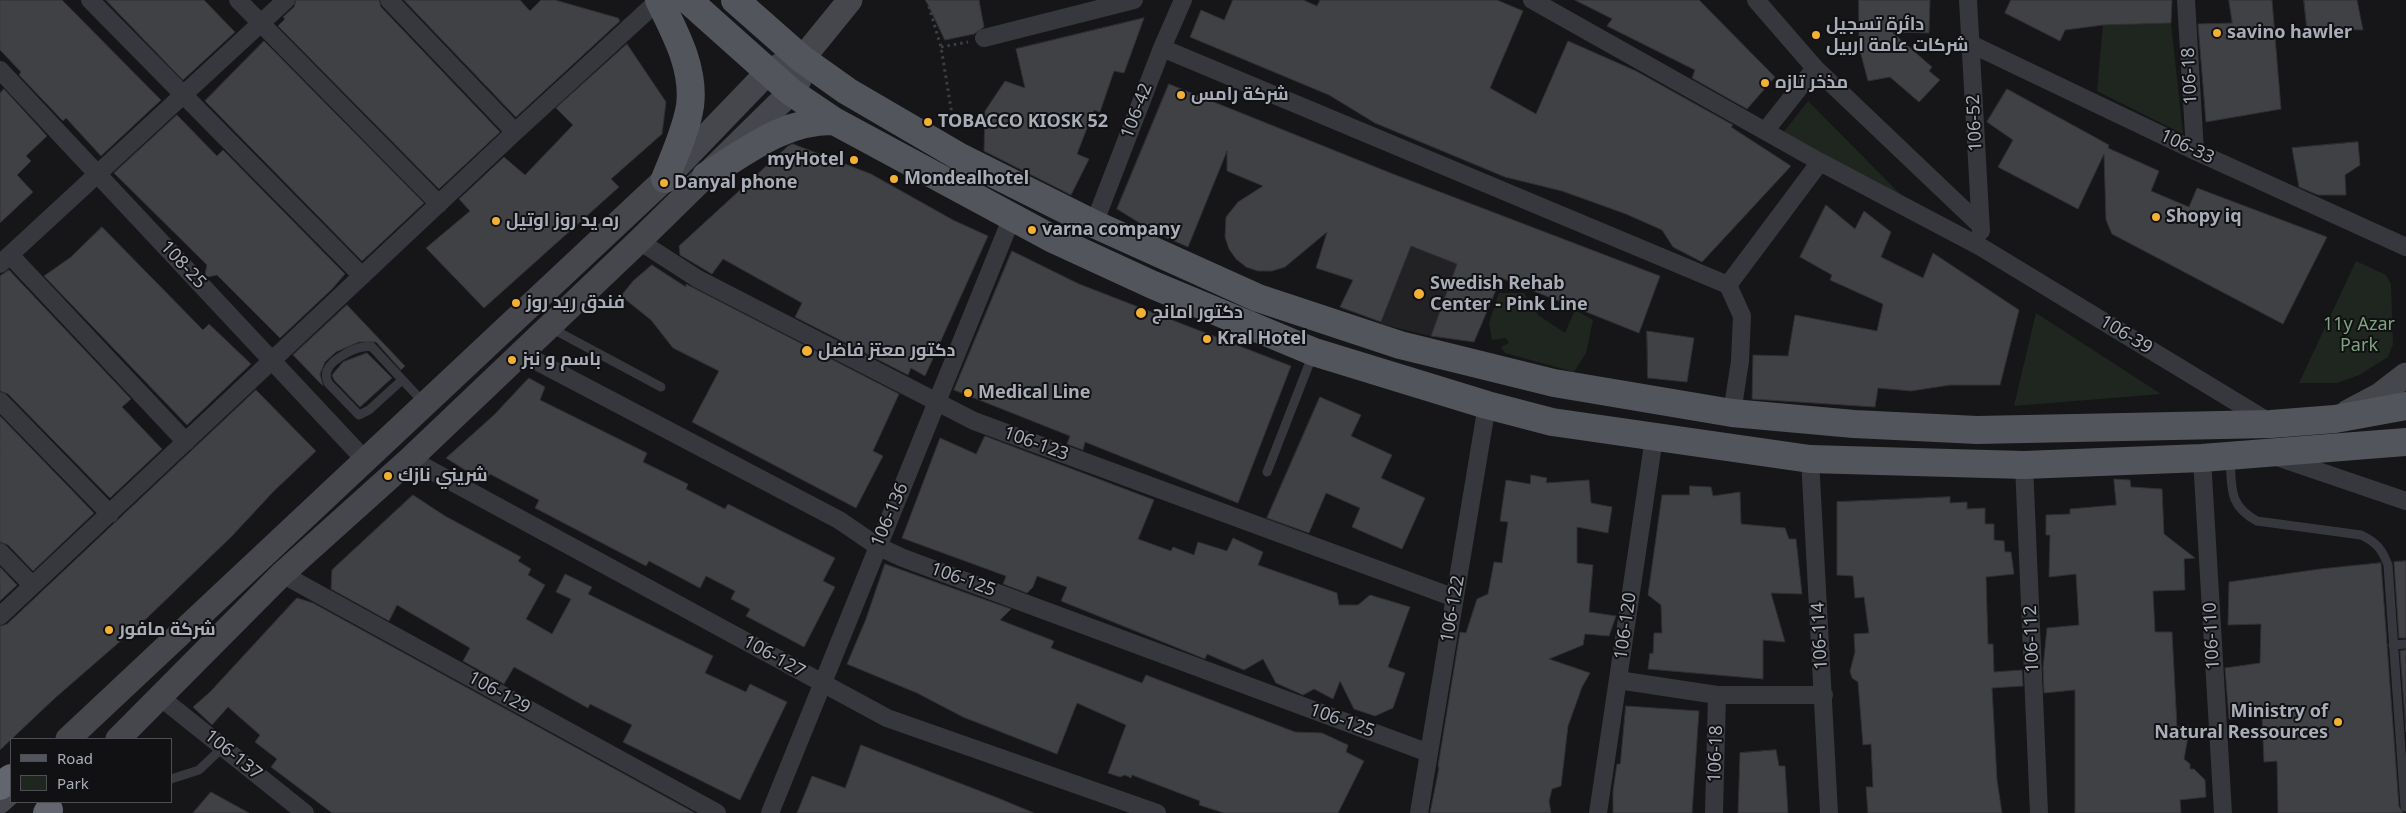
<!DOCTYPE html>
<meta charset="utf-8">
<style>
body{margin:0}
#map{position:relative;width:2406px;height:813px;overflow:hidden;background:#161618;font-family:"Noto Sans",sans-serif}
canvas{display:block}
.legend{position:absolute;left:10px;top:738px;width:162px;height:65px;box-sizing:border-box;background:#111113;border:1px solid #4d4f55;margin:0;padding:6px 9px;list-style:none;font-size:15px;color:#a8adb8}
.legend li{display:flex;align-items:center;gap:10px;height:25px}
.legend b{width:25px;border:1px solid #4d4f55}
</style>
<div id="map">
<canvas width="2406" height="813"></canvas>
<ul class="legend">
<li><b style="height:6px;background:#53555c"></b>Road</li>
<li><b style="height:14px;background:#1e261f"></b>Park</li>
</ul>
</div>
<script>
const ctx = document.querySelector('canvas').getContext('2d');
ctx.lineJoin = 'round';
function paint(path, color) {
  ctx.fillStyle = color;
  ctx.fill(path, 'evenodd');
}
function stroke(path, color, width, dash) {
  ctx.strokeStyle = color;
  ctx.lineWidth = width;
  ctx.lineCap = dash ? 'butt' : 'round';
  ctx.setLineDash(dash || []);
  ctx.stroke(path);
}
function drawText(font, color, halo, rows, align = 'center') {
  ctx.font = font + ' "Noto Sans",Cairo,sans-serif';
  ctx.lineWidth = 4;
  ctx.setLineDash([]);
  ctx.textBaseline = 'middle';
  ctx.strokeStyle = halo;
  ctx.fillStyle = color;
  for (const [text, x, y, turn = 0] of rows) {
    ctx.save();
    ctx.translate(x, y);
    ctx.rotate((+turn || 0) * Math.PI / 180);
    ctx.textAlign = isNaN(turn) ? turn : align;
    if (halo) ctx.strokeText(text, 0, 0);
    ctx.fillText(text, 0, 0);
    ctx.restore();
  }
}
paint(new Path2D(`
 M1411 246 1457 264 1431 336 1381 324Z`), '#222225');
paint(new Path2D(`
 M2171 23 2183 134 2097 91 2103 25Z
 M1808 101 1909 203 1783 133Z
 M2356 261 2386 275 2391 284 2393 344 2388 357 2359 375 2337 383H2299Z
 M1499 293H1524L1538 315 1565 333 1575 310 1593 320 1586 353 1574 372 1505 353 1501 347 1509 343 1506 338 1492 340 1489 323Z
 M2036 313 2161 394 2014 406Z`), '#1e261f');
const building = new Path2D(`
 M0 0H62L161 100 101 156 66 118 63 121 19 75 21 72 0 50Z
 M106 0H204L235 32 183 80Z
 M296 0H379L381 7 500 132 439 189 278 26 285 19 283 17 294 7Z
 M404 0H520L530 11 541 0H555L618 18 620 21 516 117Z
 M926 0H979L984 27 974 34 945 40Z
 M1233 0H1303L1317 6 1320 0H1497L1523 11 1490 88 1536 114 1568 41 1636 71 1733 125 1731 127 1791 166 1702 262 1673 247 1662 230 1626 214 1562 191 1505 177 1375 123 1329 95 1190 37 1201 10 1224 20Z
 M1575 0H1699L1775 77 1747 109 1692 78 1695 70 1607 26 1612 19Z
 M1859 0H1930L1929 33 1892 32 1932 67 1929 71 1940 80 1919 102 1890 77 1868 81 1859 47Z
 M2011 0H2172L2171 23 2103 25 2065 30 2060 41 2005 13Z
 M2229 0H2272L2281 109 2206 122 2198 24 2232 23Z
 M2304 0H2357L2363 30 2307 28Z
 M1144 18 1124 73 1114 71 1100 112 1094 110 1077 154 1089 159 1071 195 984 151 985 111 1005 81 1025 88 1016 49Z
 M264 41 424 203 362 261 205 101Z
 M627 44 666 102 662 134 611 179 619 187 484 308 426 248 470 211 459 199 504 157 525 175 573 125 556 108Z
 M1169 84 1393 174 1660 276 1639 333 1501 278 1474 342 1431 336 1457 264 1411 246 1381 322 1340 307 1353 280 1316 268 1327 232 1285 267 1272 271H1258L1246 267 1236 259 1229 249 1225 237 1226 217 1238 202 1263 186 1227 171V151L1188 247 1156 233 1117 209Z
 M4 89 47 136 26 156 31 161 17 175 33 192 0 223V93Z
 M2007 89 2109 145 2108 148 2159 171 2151 191 2189 207 2197 188 2327 237 2283 324 2112 234 2106 220 2104 154 2078 209 1998 167 2013 140 1987 122Z
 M177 115 217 156 223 150 345 274 332 289 280 338 217 275 208 277 205 274 207 265 114 173Z
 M2358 142 2360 165 2345 175 2346 195H2318L2299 187 2292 148Z
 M793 144 871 174 953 220 988 236 925 376 911 368 908 375 795 317 802 303 723 259 712 274 680 255 679 246 788 146Z
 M1826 205 1855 229 1864 211 1891 232 1881 257 1923 278 1933 253 2019 310 2000 385H1950L1911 391 1878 388 1875 407 1752 399 1753 355 1788 356 1795 315 1877 331 1883 304 1830 280 1832 275 1800 257Z
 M102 227 203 330 209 324 251 364 187 425 44 276 71 257Z
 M1012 251 1079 284 1291 366 1238 503 1085 442 1083 450 1067 444 1070 436 954 390Z
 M652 265 686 287V284L899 394 873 451 883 456 856 508 692 422 719 371 673 348 651 320 621 296 633 281Z
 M9 270 131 399 122 407 162 449 110 498 8 394 0 391V276Z
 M347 305 405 366 401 370 376 342H359L336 352 325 362 320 374 323 386 293 355Z
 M1647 331 1694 338 1687 382 1648 378Z
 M367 353 392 378 360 407 334 380 332 375 343 362Z
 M529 378 545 387 540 400 647 453 643 462 688 484 686 489 725 509 728 504 835 558 823 581 835 587 804 647 746 616 750 609 731 599 735 591 706 576 700 588 649 561 646 566 535 508 539 500 490 474 484 482 446 458 494 415Z
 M256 390 316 451 273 492 232 536 147 618 55 698 0 750V626L7 624Z
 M1320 397 1361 415 1351 436 1392 455 1381 478 1425 498 1402 549 1352 527 1360 508 1326 493 1309 533 1267 518Z
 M0 416 94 513 33 571 8 545 0 542Z
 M985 436 1154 500 1138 539 1171 551 1173 547 1194 555 1198 542 1227 551 1233 538 1263 552 1258 565 1337 593 1339 605H1358L1370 595 1410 607 1388 667 1405 673 1393 708 1375 716 1354 709 1340 681 1333 699 1314 689 1303 695 1276 683 1263 659 1244 670 1207 654 1205 659 1061 601 1067 587 1037 576 1033 587 1027 593 1003 584 1006 576 902 538 940 438 976 454Z
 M1531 475 1547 478 1546 483 1589 480 1591 503 1612 507 1608 533 1577 527V563L1593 565 1589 612 1616 616 1609 636 1585 634 1583 645 1549 659 1590 673 1582 687 1568 726 1561 786 1552 789 1549 801 1551 813H1430L1439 768 1438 766 1460 632 1466 633 1477 599 1488 594 1494 562 1502 563 1508 522 1500 521 1506 480 1530 484Z
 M2114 479 2130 480 2131 487 2162 489 2164 534 2195 558 2184 559 2185 590 2153 591 2155 632H2172L2177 727 2190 726 2184 759 2190 764V769H2194L2205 780 2206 797 2180 800 2181 813H2075V690L2044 693 2043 668 2047 628 2079 625 2076 574 2049 577 2050 535H2046V515L2070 514V509L2116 505Z
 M1690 486 1711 487 1713 496 1740 492 1741 524 1785 528 1789 539H1796L1802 594 1771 593 1785 642 1763 640V679L1648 669 1650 653 1653 654 1654 633H1662L1661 605 1648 595 1662 495H1689Z
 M413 495 445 516 521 557 518 561 531 569 528 575 545 585 526 619 552 634 571 599 556 592 565 574 592 587 588 594 713 656 705 673 746 692 750 684 787 702 740 800 623 742 632 725 590 704 588 708 514 667 504 684 463 661 470 648 397 605 389 621 331 589 332 570Z
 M1950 497V503L1967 502V509L1985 508V524H1994V540L2004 541 2005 552H2011L2014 574 1986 577 1988 644H1993L1994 672 2022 670 2023 686 1992 688 1997 780 2002 813H1868L1866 787H1873L1871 744 1863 745 1858 682 1852 678 1850 671 1855 652 1854 634 1869 633 1864 597 1855 598 1853 576 1837 575V502Z
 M2406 561V638H2399L2394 562Z
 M2381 563 2399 807 2404 813H2278L2277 761 2264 762 2262 717 2229 719 2225 668 2260 663 2261 624 2228 625 2229 582 2320 569Z
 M885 564 1011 609 1000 620 1054 641 1051 648 1142 683 1146 675 1295 732 1322 733 1348 745 1346 752 1364 761 1338 813H1224L1199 805 1200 801 1132 775 1131 778 1125 775 1120 777 1108 773 1126 725 1077 703 1057 754 963 717 917 693 847 664 866 619Z
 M0 567 17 585 0 601Z
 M297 598 313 603 695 813H332L271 767 277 759 255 742 260 735 228 707 212 725 193 707 210 692Z
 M2406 650V732L2400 651Z
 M1626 706 1699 711 1692 813H1613V791L1617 764H1620Z
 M861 745 998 798 1034 813H797L812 776 845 788Z
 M1776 750 1779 766H1785L1788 813H1738L1740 753Z
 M211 792 249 813H193Z`);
paint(building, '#404145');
stroke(building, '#303034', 1);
stroke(new Path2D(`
 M927 0 941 47 954 127
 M941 47 968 42`), '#3d3f44', 3, [2.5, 4]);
stroke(new Path2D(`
 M551 328 661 387
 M401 381 369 410 359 415 328 383C327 379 325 376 327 371 331 359 359 344 372 347L423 402
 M2230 458C2232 488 2228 505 2257 521L2361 535C2376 542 2382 549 2388 565L2405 807
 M1267 472 1313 354
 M2393 645 2406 644
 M171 779 199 770 223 747`), '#37383d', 9);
stroke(new Path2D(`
 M90 0 362 276
 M238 0 439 204
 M389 0 515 132
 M1532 0 1820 162 1981 247 2269 422
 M1756 0 1815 68 1980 225
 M1968 0 1981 231
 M2186 0 2195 151
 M984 38 1134 0
 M1971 44 2195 151 2406 247
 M1162 48 1728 285 1742 316 1740 361 1732 413
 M0 70 365 460
 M1766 130 1815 68
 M1094 224 1162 48 1183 0
 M639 241 698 279 974 421 1455 598
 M10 255 186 442
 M0 264 286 0
 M1728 285 1820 162
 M521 353 839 520 877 546 903 558 1429 753
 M0 401 110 514
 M2277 457 2406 501
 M2202 458 2223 813
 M410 459 887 718 1157 813
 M1810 459 1829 813
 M2024 465 2039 813
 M0 552 32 585
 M282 574 717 813
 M0 616 515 132 659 0
 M1618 680 1717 695H1824
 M160 697 305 813
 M770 813 1012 217
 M1419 813 1487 405
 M1598 813 1654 438
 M1714 813 1717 695`), '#37383d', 18);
stroke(new Path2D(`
 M2348 412 2380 395 2406 375
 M68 739 665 179 768 72 781 65 802 59
 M118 739 282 574 410 459 639 241 791 92 799 80 802 59 850 0
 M0 801 11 791`), '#45474d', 25);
stroke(new Path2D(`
 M659 0C675 33 695 68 690 106 686 131 674 156 665 179
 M688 0 791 92 834 121 1051 238 1153 285 1314 352 1487 405 1552 422 1810 459 1914 462 2024 465 2202 458 2406 442
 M735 0 802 59 847 91 960 157 1094 224 1258 298 1400 345 1554 383 1732 413 1854 424 1977 430 2271 424 2335 419 2406 406
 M706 176C747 151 784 120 834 121`), '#53555c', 28);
stroke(new Path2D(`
 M0 786 11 778
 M47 813 49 810`), '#63666e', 28);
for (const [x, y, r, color] of [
 [2217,33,5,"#f2b134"],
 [1816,35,5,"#f2b134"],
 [1765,83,5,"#f2b134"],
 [1181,95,5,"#f2b134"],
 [928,122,5,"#f2b134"],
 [854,160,5,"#f2b134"],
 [894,179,5,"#f2b134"],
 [664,183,5,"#f2b134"],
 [2156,217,5,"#f2b134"],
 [496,221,5,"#f2b134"],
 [1032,230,5,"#f2b134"],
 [1419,294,6,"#f2b134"],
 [516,303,5,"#f2b134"],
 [1141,313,6,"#f2b134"],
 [1207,339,5,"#f2b134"],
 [807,351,6,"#f2b134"],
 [512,360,5,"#f2b134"],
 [968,393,5,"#f2b134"],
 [388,476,5,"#f2b134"],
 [109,630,5,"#f2b134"],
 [2338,722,5,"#f2b134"]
]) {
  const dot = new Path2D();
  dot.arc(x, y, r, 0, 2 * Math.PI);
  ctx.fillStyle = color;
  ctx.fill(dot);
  stroke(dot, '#111113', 2);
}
drawText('bold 18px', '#a8adb8', '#111113', [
 ["دائرة تسجيل",1826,25],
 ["شركات عامة اربيل",1826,46],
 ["savino hawler",2227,33],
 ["مذخر تازه",1775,83],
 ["شركة رامس",1191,95],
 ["TOBACCO KIOSK 52",938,122],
 ["myHotel",844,160,"right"],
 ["Mondealhotel",904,179],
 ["Danyal phone",674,183],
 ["Shopy iq",2166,217],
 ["ره يد روز اوتيل",506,221],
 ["varna company",1042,230],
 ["Swedish Rehab",1430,284],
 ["Center - Pink Line",1430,305],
 ["فندق ريد روز",526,303],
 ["دكتور امانج",1152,313],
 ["Kral Hotel",1217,339],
 ["دكتور معتز فاضل",818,351],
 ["باسم و نبز",522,360],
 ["Medical Line",978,393],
 ["شريني نازك",398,476],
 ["شركة مافور",119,630],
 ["Ministry of",2328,712,"right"],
 ["Natural Ressources",2328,733,"right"]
], 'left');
drawText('18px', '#a8adb8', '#111113', [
 ["106-18",2190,76,-93],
 ["106-42",1137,111,-69],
 ["106-52",1975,123,-93],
 ["106-33",2187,147,25],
 ["108-25",183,265,47],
 ["106-39",2126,335,31],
 ["106-123",1036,444,20],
 ["106-136",890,515,-67],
 ["106-125",963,580,20],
 ["106-122",1453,609,-80],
 ["106-120",1626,626,-82],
 ["106-114",1820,636,-93],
 ["106-110",2212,636,-93],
 ["106-112",2032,639,-92],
 ["106-127",774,657,29],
 ["106-129",499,693,29],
 ["106-125",1342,721,20],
 ["106-18",1716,754,-88],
 ["106-137",233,755,39]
]);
drawText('18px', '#7fa381', '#111113', [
 ["11y Azar",2359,325],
 ["Park",2359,346]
]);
</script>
